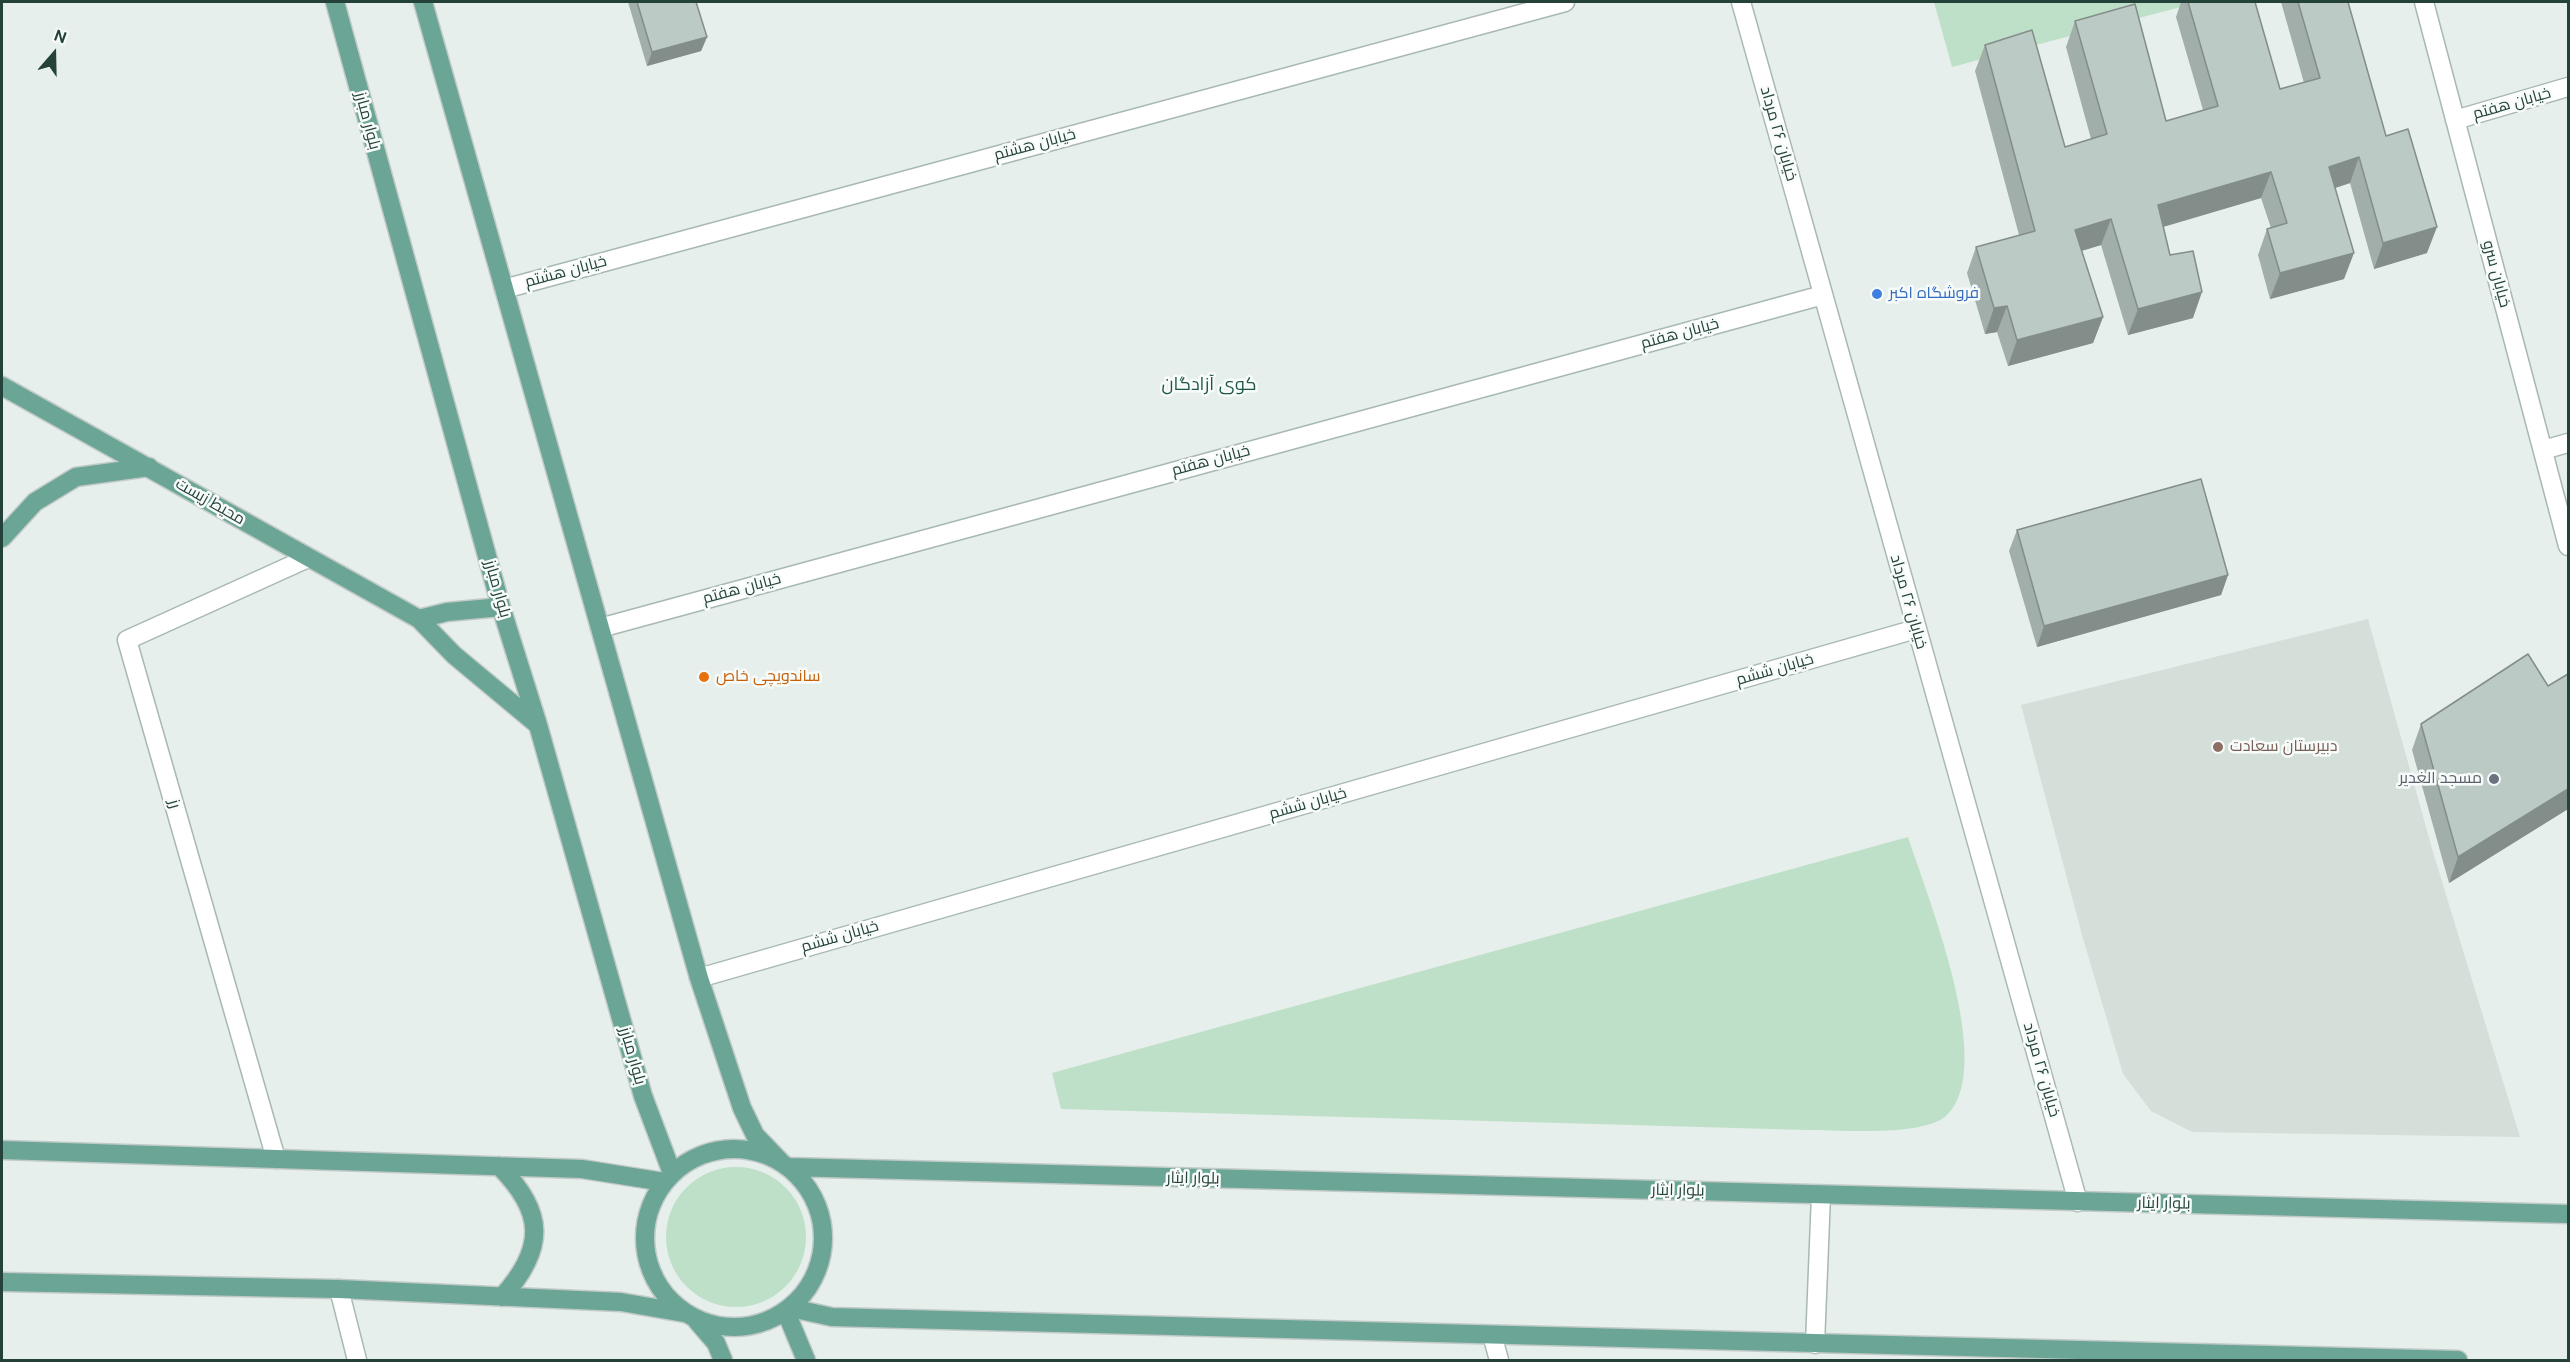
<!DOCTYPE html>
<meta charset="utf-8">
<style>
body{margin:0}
#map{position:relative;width:2570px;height:1362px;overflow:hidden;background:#e6efeb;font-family:"DM Sans",sans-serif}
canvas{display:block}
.frame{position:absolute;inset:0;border:3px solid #24423a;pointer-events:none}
.north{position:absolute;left:24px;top:24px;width:60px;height:60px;-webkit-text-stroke:4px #f7fbf9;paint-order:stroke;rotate:20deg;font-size:16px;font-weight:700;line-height:24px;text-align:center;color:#24423a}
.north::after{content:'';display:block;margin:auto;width:21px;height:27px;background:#24423a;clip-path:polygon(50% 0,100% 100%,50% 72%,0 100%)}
</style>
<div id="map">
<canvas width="2570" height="1362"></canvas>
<div class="frame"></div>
<div class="north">N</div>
</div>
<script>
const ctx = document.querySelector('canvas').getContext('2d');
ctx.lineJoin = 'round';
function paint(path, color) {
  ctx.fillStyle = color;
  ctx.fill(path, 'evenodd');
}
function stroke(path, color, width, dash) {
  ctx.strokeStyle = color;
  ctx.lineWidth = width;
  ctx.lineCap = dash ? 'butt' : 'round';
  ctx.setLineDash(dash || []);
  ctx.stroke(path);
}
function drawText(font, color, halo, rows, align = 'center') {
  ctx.font = font + ' "DM Sans",Cairo,sans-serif';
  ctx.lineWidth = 5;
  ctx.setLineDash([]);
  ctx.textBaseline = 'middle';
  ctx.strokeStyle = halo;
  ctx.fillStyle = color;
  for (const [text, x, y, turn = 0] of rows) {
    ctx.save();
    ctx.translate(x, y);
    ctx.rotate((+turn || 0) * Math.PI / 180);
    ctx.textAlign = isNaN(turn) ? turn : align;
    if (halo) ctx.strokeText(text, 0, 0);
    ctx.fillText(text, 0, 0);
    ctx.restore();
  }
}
paint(new Path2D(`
 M2368 619 2433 852 2520 1137 2192 1132 2151 1111 2123 1074 2082 935 2021 705Z`), '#d4dfda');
paint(new Path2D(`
 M1934 2H2200L1952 67Z
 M1908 837C1927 896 1998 1069 1946 1116 1922 1137 1839 1130 1807 1130L1061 1109 1052 1073Z
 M666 1237a70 70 0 1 1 140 0a70 70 0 1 1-140 0Z`), '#bfe0c8');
const minor = new Path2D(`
 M1741 2 2078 1202
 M2424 2 2568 546
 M2455 120 2568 87
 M504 289 1565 2
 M2543 450 2568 443
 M600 628 1823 295
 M699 978 1916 629
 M276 1159 127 640 308 558
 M339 1289 357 1360
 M1492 1335 1499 1360
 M1815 1344 1821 1195`);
const major = new Path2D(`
 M335 2 501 607 538 725 643 1096 672 1173
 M423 2 699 978 742 1108 755 1135 780 1161
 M2 386 419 619
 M2 538 35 502 76 477 149 467
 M501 607 447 612 419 619 454 655 538 725
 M645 1238a89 89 0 1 1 178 0a89 89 0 1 1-178 0Z
 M2 1150 582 1169 664 1182
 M499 1166C545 1212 546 1248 502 1297
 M788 1167 2568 1214
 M2 1282 339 1289 621 1302 684 1313
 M791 1308 832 1317 868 1318 2458 1360
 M786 1312 806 1360
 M697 1321 716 1343 723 1360`);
stroke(minor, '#a8b8b2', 21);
stroke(major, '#c2cac8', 21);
stroke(minor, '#fff', 18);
stroke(major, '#6aa596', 18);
paint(new Path2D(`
 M628 2H696L707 37 701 51 647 66Z
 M2181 2H2255L2280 89 2304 83 2281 2H2348L2386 136 2427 253 2374 269 2350 183 2335 188 2344 279 2270 299 2258 255 2267 229 2271 228 2261 198 2163 227 2170 255 2193 318 2128 335 2101 245 2081 251 2103 317 2093 343 2008 366 1997 332 1985 334 1967 273 1976 247 2019 235 1975 71 1985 45 2065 147 2091 139 2066 47 2075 21 2166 121 2203 110 2176 17Z
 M2017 530 2228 575 2221 595 2037 647 2009 551Z
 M2568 674V809L2449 883 2412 750 2421 724 2548 686Z`), '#a1aea9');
paint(new Path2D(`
 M707 37 701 51 647 66 652 52Z
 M2359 157 2350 183 2320 193 2329 167Z
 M2271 172 2261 198 2149 231 2158 205Z
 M2111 219 2101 245 2065 256 2075 230Z
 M2437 227 2427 253 2374 269 2383 243Z
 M2354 253 2344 279 2270 299 2280 273Z
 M2202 292 2193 318 2128 335 2138 309Z
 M2007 306 1997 332 1985 334 1994 308Z
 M2103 317 2093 343 2008 366 2017 340Z
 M2228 575 2221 595 2037 647 2044 626Z
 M2568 789V809L2449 883 2458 857Z`), '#838d89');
const building = new Path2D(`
 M637 2H696L707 37 652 52Z
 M2188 2H2255L2280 89 2320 78 2298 2H2348L2386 136 2408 129 2437 227 2383 243 2359 157 2329 167 2354 253 2280 273 2267 229 2287 223 2271 172 2158 205 2170 255 2193 251 2202 292 2138 309 2111 219 2075 230 2103 317 2017 340 2007 306 1994 308 1976 247 2035 231 1985 45 2032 30 2065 147 2107 134 2075 21 2135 4 2166 121 2218 106Z
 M2201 479 2228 575 2044 626 2017 530Z
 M2528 654 2548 686 2568 674V789L2458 857 2421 724Z`);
paint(building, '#bbcac4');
stroke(building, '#838d89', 1.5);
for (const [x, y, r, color] of [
 [1877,294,6,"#3f7fe0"],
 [704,677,6,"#e8710a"],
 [2218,747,6,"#8d6e63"],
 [2494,779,6,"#6b7280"]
]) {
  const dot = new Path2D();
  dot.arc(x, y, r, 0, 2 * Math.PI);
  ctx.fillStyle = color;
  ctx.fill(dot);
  stroke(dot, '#f7fbf9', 2);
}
drawText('16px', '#24423a', '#f7fbf9', [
 ["خیابان هفتم",2512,104,-16],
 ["بلوار مبارز",367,121,75],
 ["خیابان ۲۶ مرداد",1778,134,74],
 ["خیابان هشتم",1035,145,-15],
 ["خیابان هشتم",566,272,-15],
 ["خیابان سرو",2496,274,75],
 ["خیابان هفتم",1680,334,-15],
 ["خیابان هفتم",1211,461,-15],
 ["محیط زیست",210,502,30],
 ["بلوار مبارز",497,589,74],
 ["خیابان هفتم",742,589,-15],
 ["خیابان ۲۶ مرداد",1908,602,74],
 ["خیابان ششم",1775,670,-16],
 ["رز",174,804,74],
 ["خیابان ششم",1308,804,-16],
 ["خیابان ششم",840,937,-16],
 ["بلوار مبارز",632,1056,74],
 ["خیابان ۲۶ مرداد",2041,1070,74],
 ["بلوار ایثار",1193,1179,1],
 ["بلوار ایثار",1678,1191,1],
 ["بلوار ایثار",2164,1204,1]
]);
drawText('16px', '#366cbe', '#f7fbf9', [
 ["فروشگاه اکبر",1889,294]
], 'left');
drawText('16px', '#c56008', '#f7fbf9', [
 ["ساندویچی خاص",716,677]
], 'left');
drawText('16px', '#785e54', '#f7fbf9', [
 ["دبیرستان سعادت",2230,747]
], 'left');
drawText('16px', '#5b616d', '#f7fbf9', [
 ["مسجد الغدیر",2482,779]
], 'right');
drawText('18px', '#1f5548', '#f7fbf9', [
 ["کوی آزادگان",1209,385]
]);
</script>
